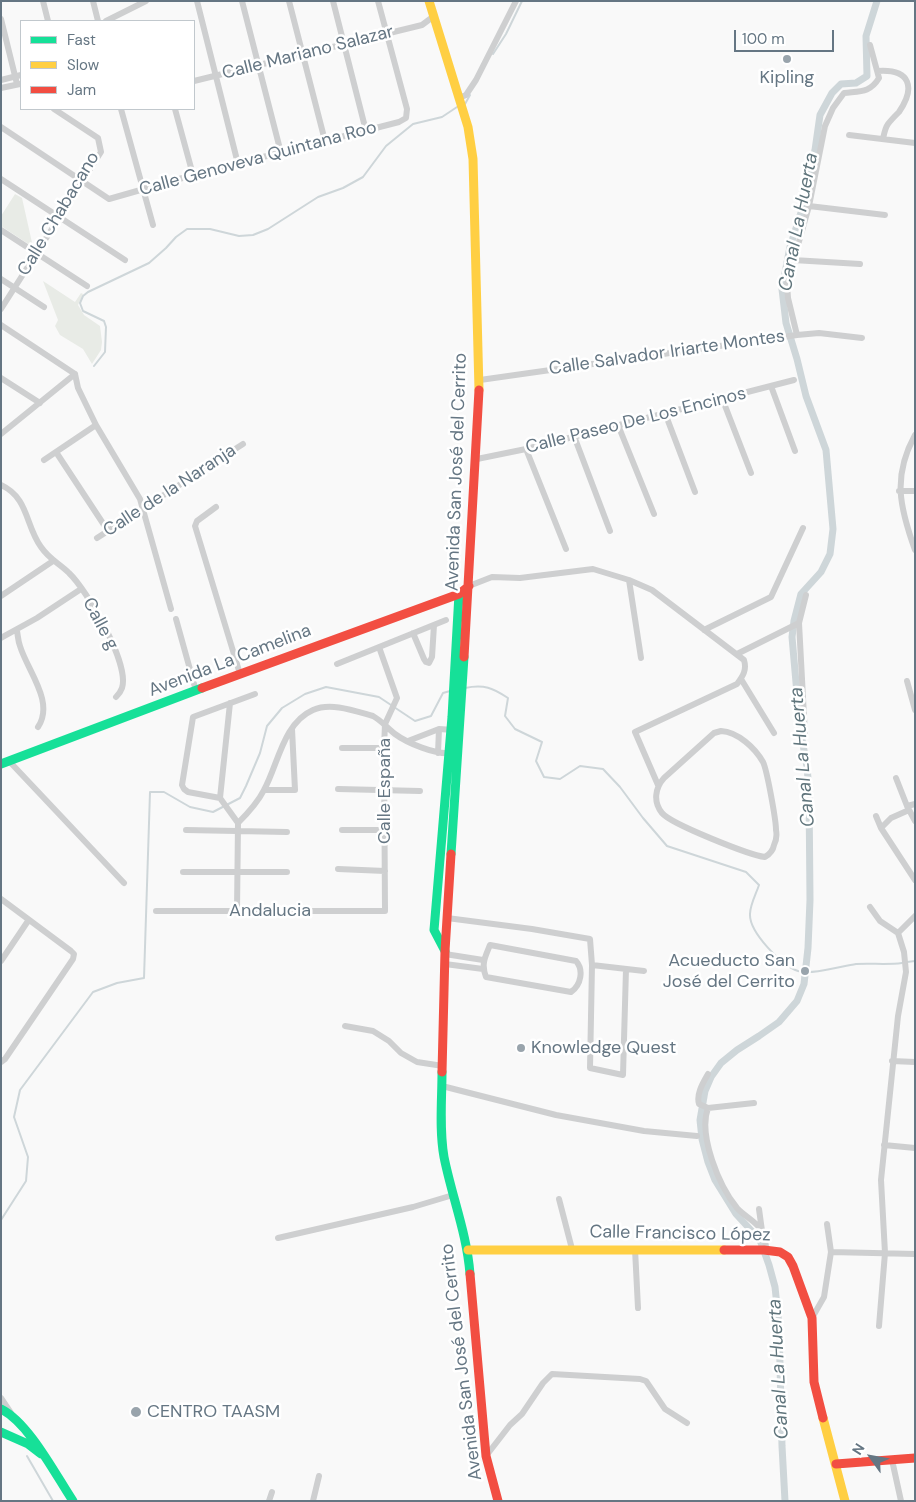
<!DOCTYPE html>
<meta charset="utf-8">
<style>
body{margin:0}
#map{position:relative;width:916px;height:1502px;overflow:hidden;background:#f9f9f9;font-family:"DM Sans",sans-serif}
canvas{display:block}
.frame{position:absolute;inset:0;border:2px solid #657683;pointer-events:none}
.legend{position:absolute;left:20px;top:20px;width:175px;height:90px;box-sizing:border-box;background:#fff;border:1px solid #c1c8cd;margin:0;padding:6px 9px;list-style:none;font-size:15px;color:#657683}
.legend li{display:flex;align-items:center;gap:10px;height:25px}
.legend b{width:25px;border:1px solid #c1c8cd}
.north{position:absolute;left:846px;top:1432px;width:50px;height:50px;-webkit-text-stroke:4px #fff;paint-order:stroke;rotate:302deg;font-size:14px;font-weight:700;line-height:20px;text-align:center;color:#657683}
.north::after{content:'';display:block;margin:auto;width:18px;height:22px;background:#657683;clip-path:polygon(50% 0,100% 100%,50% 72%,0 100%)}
.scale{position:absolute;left:734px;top:30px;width:100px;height:22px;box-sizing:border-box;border:2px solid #657683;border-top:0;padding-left:6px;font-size:15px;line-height:18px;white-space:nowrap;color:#657683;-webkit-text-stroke:4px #fff;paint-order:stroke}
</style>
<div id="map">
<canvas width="916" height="1502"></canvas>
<div class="frame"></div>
<ul class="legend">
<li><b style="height:6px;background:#16e098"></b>Fast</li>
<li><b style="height:6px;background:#ffcf43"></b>Slow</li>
<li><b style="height:6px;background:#f24e42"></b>Jam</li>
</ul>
<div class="north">N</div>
<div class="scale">100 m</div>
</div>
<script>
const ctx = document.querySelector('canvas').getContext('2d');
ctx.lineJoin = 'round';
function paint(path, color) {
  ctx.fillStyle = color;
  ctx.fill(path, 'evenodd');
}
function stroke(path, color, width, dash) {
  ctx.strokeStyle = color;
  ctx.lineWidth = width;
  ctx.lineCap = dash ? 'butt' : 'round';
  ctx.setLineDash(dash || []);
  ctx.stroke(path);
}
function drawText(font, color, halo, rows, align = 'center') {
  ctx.font = font + ' "DM Sans",sans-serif';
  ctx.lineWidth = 5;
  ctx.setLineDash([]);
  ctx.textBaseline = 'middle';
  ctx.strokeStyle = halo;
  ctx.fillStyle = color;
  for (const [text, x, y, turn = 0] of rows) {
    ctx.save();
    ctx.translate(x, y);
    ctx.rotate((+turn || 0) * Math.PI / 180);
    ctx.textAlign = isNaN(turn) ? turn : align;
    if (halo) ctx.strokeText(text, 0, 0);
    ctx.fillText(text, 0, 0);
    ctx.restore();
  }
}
paint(new Path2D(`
 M15 194 22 198 33 247 1 226V216Z
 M43 281 75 302 81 293 83 294 78 305 84 315 100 326 102 342 101 350 92 364 83 349 60 335 55 326 58 320Z`), '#e8ebe6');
stroke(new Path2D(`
 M493 54 506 34 522 1
 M465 104 470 95
 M94 366 105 352 106 327 104 321 83 311 80 303 83 296 88 292 149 263 166 248 176 237 187 229H210L239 236 253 235 268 229 318 197 343 188 363 177 386 146 413 124 442 117 457 107
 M465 688C484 684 493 688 508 698L505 716 515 729 542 742 536 761 544 777 560 779 580 766 603 769 620 787 643 818 667 846 746 872 759 885C756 894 750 905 750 914 749 932 782 966 798 971 812 975 842 966 856 964 871 963 887 965 902 963
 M907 962 915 961
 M1 1220 26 1181 28 1157 14 1117 20 1090 93 992 117 983 144 978 150 792H164L190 807 213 812 240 798 246 786 260 753 267 726 282 708 305 694 326 687 379 697 415 721 431 716 443 693 450 691
 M27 1456 53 1501`), '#ced6d9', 2);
stroke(new Path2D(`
 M785 1501 782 1446 779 1325 775 1287 769 1265 760 1240 736 1214 715 1180 708 1162 702 1139 700 1120 705 1091 711 1077 721 1063 737 1050 759 1036 779 1022 797 1001 804 984 808 948 810 900 809 790 807 767 800 728 792 637 794 621 801 594 821 572 830 554 833 529 826 450 806 396 797 359 786 323 782 289 790 247 805 200 815 150 820 115 832 93 841 84 856 83 867 76 866 36 877 1`), '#ced6d9', 7);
stroke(new Path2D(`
 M43 1 48 21
 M93 1 98 21
 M197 1 238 164
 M242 1 281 153
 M289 1 325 141
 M333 1 366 131
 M1 19 17 84
 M106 21 146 1
 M878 71C910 69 916 87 899 112 895 116 891 120 888 124 885 128 884 134 883 139
 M1 80 21 75
 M194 81 422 25 434 16
 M1 88 20 84
 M459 98 466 95 476 80 516 1
 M121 109 153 225
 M175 109 193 175
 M1 127 109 199 193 175 399 122 406 118 407 109 378 1
 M849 135 915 143
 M1 179 125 260
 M809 206 885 215
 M1 230 87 286
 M793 260 860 264
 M1 279 44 307
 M1 309 101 152 98 138 54 109
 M1 325 75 374
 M797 335 788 298 787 284 809 206 825 126 833 108 844 93C860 91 870 93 879 78L870 45
 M75 374 78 388 96 425 140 499 171 609
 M1 378 40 403
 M480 380 797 335 819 333 862 338
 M771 386 795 451
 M722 398 751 473
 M665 413 695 492
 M618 425 654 514
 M1 434 75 374
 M915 435C892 477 900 508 915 550
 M574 436 610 531
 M526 449 566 549
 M56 452 108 531
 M477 459 526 449 794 380
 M44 460 96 425
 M1 485C29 498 25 525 41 547 50 560 59 563 69 573 87 590 130 664 122 688 121 691 118 695 116 697
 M899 491H915
 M216 507 197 521 195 526 240 674
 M97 538 243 444
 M629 580 641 658
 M469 586 492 577 520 578 593 569 629 580 652 590 744 660C747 670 743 676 737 684L635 732 658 785
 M1 596 53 561
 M176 619 196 691
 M704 630 771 597 803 528
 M17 631C18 636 18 641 20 646 27 670 55 702 38 727
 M413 633 424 659 426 662 429 663 432 657 434 625
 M1 638 37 618 81 589
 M737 654 799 623
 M337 664 446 620
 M741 679 774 733
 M907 681 915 710
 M721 731C738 732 755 748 763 762 767 770 776 820 776 830 777 835 776 841 774 845 773 851 770 854 765 857 749 855 671 824 662 813 653 802 655 788 664 778L714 733Z
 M805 735 799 623 806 595
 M408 741 439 729 454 730
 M342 748H384
 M438 753 439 729
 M9 761 124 883
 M896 778 907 806 915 821
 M338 789 420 791
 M265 790H295L292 729
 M220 798 188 792 184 789 182 785 193 717 255 694
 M220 798 238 823 237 911
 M220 798 230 703
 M907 806 915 804
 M876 816 881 828 915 880
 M238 823C248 813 258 802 264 790 278 765 283 723 313 710 331 702 355 711 373 716 382 721 387 728 395 734 407 743 436 755 451 753
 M881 828 891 818 909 810
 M186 830 287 832
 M342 830H385
 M338 869 385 871
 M183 872H287
 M1 899 71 951 74 954 73 959 5 1059 1 1062
 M870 907 880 921 898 933
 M156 911H385L384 748 385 724 397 698 379 647
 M447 918 532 929 590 939 592 965 590 1068 623 1075 626 969
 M898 933 915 916
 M490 945 576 961C584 970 581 985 571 992L486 977C481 964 485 957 490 945Z
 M445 954 483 960
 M1 961 28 921
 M445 964 483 969
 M592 965 644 971
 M345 1026 373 1031 389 1041 401 1053 417 1062 443 1066
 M892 1061 915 1062
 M708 1074C703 1083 696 1094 699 1104L708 1108 754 1103
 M442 1086 556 1115 644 1131 697 1136
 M708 1108C698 1135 719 1186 737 1208 744 1216 757 1222 762 1231 765 1236 765 1244 767 1250
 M884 1145 915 1148
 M559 1199 572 1249
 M759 1209 762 1231
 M278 1238 413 1207 453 1195
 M635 1249 638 1308
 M831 1252 915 1254
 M812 1318 824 1297 831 1252 827 1224
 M879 1326 885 1253 881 1180 898 1016 906 972 904 952 898 933
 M1 1398 11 1413
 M486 1456 510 1425 522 1414 543 1383 552 1374 640 1379 646 1381 665 1409 687 1423
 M892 1460 901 1501
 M269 1501 272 1492
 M313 1501 319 1476`), '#cecfd0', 6);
stroke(new Path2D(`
 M1 764 202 688
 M451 854 464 657
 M445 951 434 930 452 717 459 594
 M442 1072C442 1100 439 1129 444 1157 452 1197 467 1234 470 1274
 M1 1409C29 1423 55 1474 73 1501
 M1 1432 28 1444 41 1454`), '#16e098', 9);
stroke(new Path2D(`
 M429 1 468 127 473 159 479 390
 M468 1250H724
 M823 1418 845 1501`), '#ffcf43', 9);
stroke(new Path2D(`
 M464 657 479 390
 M202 688 459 594 469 586
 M442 1072 445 951 451 854
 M724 1250H764L780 1252 788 1257 793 1266 812 1318 814 1382 823 1418
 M470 1274 486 1456 498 1501
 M836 1464 915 1458`), '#f24e42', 9);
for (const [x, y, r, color] of [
 [787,59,5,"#99a4ac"],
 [805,971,5,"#99a4ac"],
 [521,1048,5,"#99a4ac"],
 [136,1412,6,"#99a4ac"]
]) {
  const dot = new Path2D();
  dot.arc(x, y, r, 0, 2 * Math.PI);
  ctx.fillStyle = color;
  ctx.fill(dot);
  stroke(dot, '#fff', 2);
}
drawText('18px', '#657683', '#fff', [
 ["Calle Mariano Salazar",308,53,-14],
 ["Calle Genoveva Quintana Roo",258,159,-15],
 ["Calle Chabacano",59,214,-59],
 ["Calle Salvador Iriarte Montes",667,353,-8],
 ["Calle Paseo De Los Encinos",636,421,-14],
 ["Avenida San José del Cerrito",457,472,-88],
 ["Calle de la Naranja",170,491,-33],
 ["Calle g",100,624,62],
 ["Avenida La Camelina",230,661,-21],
 ["Calle España",385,791,-90],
 ["Andalucia",270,911],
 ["Calle Francisco López",680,1234,1],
 ["Avenida San José del Cerrito",462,1362,-97]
]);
drawText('18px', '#657683', '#fff', [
 ["Kipling",787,78,"center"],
 ["Acueducto San",795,961,"right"],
 ["José del Cerrito",795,982,"right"],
 ["Knowledge Quest",531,1048],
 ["CENTRO TAASM",147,1412]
], 'left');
drawText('italic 19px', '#60757c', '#fff', [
 ["Canal La Huerta",799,222,-79],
 ["Canal La Huerta",803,757,-95],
 ["Canal La Huerta",779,1369,-93]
]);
</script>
